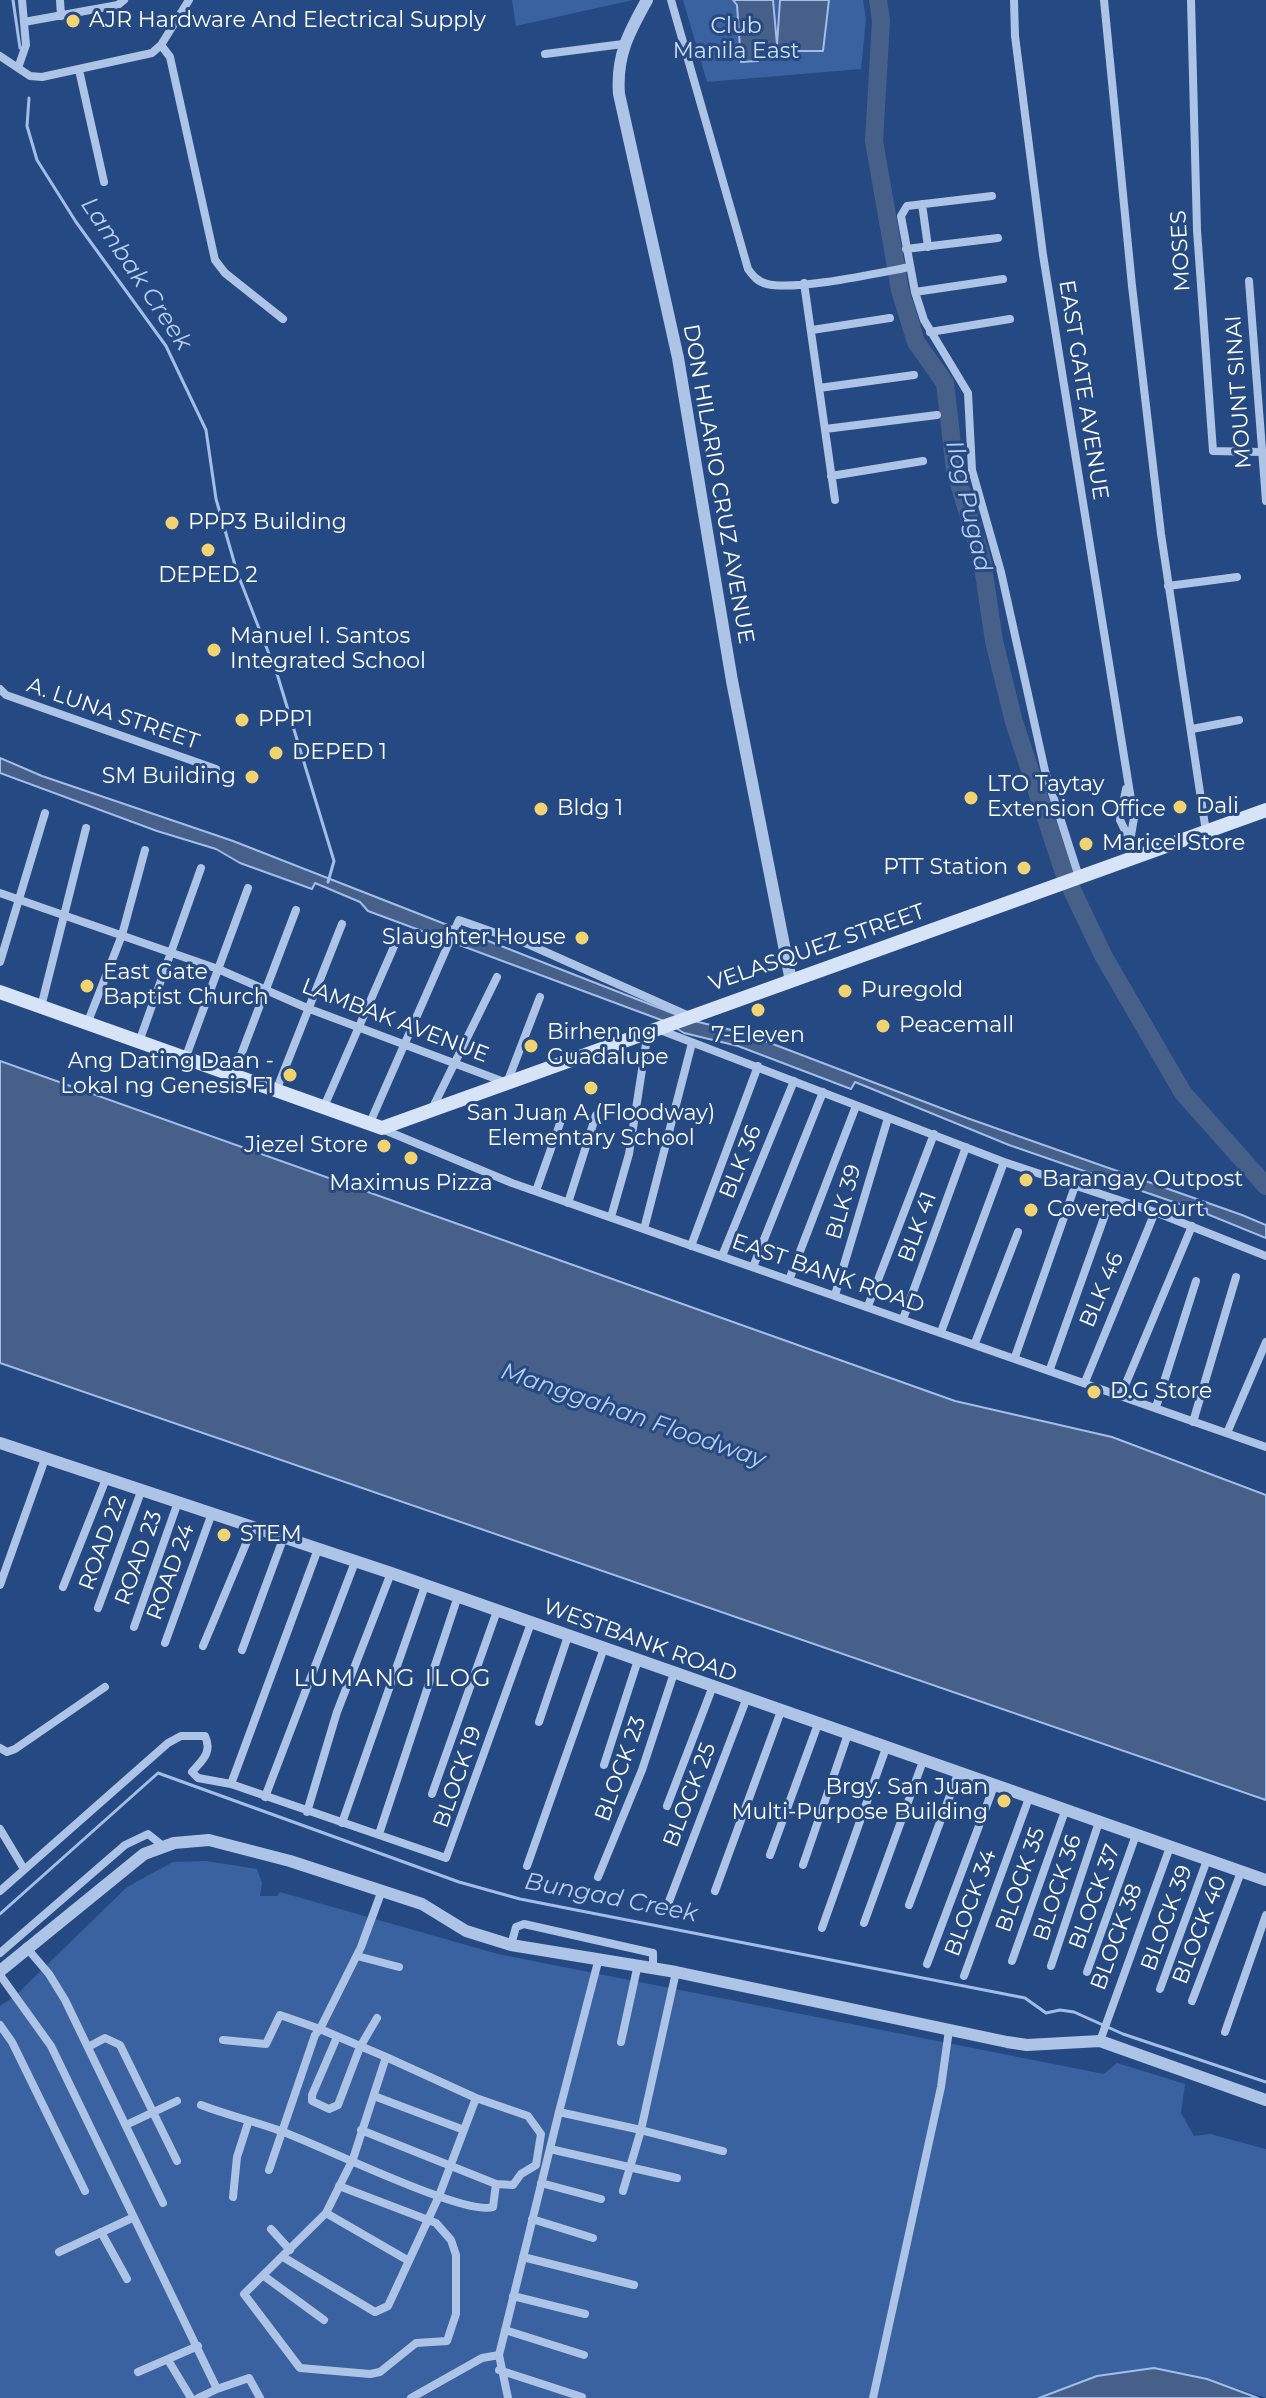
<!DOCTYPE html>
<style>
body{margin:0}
canvas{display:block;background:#254982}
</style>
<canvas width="1266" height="2398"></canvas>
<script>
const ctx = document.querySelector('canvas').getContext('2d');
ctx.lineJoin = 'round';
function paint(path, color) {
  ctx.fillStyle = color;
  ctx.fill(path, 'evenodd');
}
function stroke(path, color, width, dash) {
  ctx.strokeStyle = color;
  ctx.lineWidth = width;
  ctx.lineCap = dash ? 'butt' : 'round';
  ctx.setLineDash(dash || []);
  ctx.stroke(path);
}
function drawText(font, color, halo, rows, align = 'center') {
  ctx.font = font + ' Montserrat,sans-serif';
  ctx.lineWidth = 6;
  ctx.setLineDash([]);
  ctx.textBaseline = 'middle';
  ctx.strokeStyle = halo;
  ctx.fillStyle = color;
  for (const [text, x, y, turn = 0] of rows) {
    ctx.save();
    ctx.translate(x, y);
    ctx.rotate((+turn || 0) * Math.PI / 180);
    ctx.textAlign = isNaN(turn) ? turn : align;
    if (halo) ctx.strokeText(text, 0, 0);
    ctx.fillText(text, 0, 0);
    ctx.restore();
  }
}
paint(new Path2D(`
 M512 0H633L516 26Z
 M683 0H863L866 19 861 69 707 82Z
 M206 1861 257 1869 262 1883 260 1896H277L280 1892 498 1954 1104 2074 1117 2063 1185 2084 1181 2113 1194 2136 1210 2134 1266 2149V2398L1207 2379 1097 2376 1039 2398H0V2006L14 1997 127 1887 173 1862Z`), '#3a62a0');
const water = new Path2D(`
 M733 0H773L777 45 780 0H829L823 51H759L758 61 741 62 737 5Z
 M0 758 42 776 233 841 690 1020 744 1033 967 1118 1242 1215 1266 1225V1238L1207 1214V1209L1191 1203 1188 1207 1009 1145 855 1082 851 1089 738 1046 684 1033 664 1021 368 911 360 902 315 883 312 889 240 863 216 849 157 831 0 773Z
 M0 1061 955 1401 1112 1437 1266 1495V1800L0 1363Z
 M1154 2368 1207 2379 1258 2398H1039L1097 2376Z`);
paint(water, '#47608a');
stroke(water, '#a2bee8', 2);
stroke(new Path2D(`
 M13 0 20 48
 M29 98 27 126 37 160 76 222 166 346 206 430 216 499 237 572 278 677 334 861 328 882
 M0 1914 158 1773 459 1882 520 1899 1025 1998 1046 2013 1060 2010 1074 2012 1123 2034 1266 2082`), '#a2bee8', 3);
stroke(new Path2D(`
 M878 0 881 20 874 141 900 290 916 342 945 383 955 470 982 560 994 641 1014 722 1064 873
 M1072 890 1104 957 1183 1093 1266 1186`), '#47608a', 18);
stroke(new Path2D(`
 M60 0 61 16
 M671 0 748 269C753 276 758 282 767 284 796 291 878 273 910 267
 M1014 0 1015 36 1043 255 1134 818 1130 841 1132 858
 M1104 0 1132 286 1161 534 1206 832
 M1191 0 1197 230 1213 451 1261 452
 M24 22 118 5 124 0
 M161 45 170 57 215 260 225 273 283 319
 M545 54 623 44
 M0 56 30 76 42 77 152 53 161 45 189 0
 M18 68 26 45 22 0
 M79 70 104 182
 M992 196 907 206 901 216 915 292 924 320 968 393 972 470 1001 572 1045 771 1079 877
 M922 204 928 247
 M906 249 998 238
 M1249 281 1266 501
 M804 283 835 500
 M915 292 1003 279
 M812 330 890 318
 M930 332 1010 319
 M819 388 914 375
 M825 429 937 415
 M831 476 923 461
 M1168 586 1237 577
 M0 689 6 695 216 769
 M1192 729 1239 720
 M1126 789 1120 820 1130 841
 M0 893 218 969 307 1008 507 1083 540 997
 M0 962 45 813
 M41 1007 86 828
 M87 1024 122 935 145 850
 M660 1030 1004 1162 1155 1212 1266 1256
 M139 1042 201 868
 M185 1059 248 888
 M233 1076 296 910
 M276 1091 342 924
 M323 1109 396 942
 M432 1109 497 977
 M369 1125 459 920 530 945 689 1016
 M382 1129 512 1183 1266 1447
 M536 1191 564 1112
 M568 1203 596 1115
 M611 1217 629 1154 648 1031
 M644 1229 692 1043
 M691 1246 758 1066
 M722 1256 794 1081
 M753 1267 823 1092
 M789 1280 856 1106
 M835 1295 888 1118
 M868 1306 934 1134
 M903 1319 966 1147
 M941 1332 1004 1162
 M975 1343 1018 1232
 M1015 1357 1075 1186
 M1050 1369 1111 1198
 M1085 1382 1155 1212
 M1121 1395 1192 1226
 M1156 1407 1196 1281
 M1193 1422 1236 1277
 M1227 1433 1266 1342
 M0 1585 45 1459
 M63 1587 106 1479
 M98 1608 142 1489
 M134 1627 178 1502
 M165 1643 212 1513
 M203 1646 253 1527
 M242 1650 283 1539
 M539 1722 568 1636
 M0 1748 7 1752 15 1749 105 1687
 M604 1765 638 1660
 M231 1784 318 1549
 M432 1794 497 1611
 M265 1797 355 1562
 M667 1806 713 1686
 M307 1812 337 1712 391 1573
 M342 1823 425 1586
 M0 1829 24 1869
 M379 1834 458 1596
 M770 1855 818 1724
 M803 1865 848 1734
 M527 1866 604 1648
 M598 1877 642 1770 674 1673
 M0 1891 168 1743 181 1736H205C213 1753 201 1761 192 1772L198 1778 231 1784 446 1858 531 1623
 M715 1891 781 1711
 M668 1904 746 1700
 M909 1905 958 1774
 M864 1923 923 1761
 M822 1928 886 1748
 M511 1945 516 1927 524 1924 653 1953V1968
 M26 1947 49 1974 65 2000 163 2203
 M0 1953 125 1845 148 1834 163 1846
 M357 1956 399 1967
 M599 1958 559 2112 641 2130 676 1972
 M1012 1961 1065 1811
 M927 1964 994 1786
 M1051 1966 1099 1822
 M1087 1972 1136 1835
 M0 1975 51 2046 217 2389 249 2378 260 2398
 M964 1976 1029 1798
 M1160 1989 1207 1860
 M1192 2001 1241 1872
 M0 2025 12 2042 85 2191
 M1225 2032 1266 1915
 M337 2037 312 2095V2101L329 2109 338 2105 360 2047 377 2018
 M223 2040 266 2044 280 2015 320 2029 315 2035 269 2170
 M1100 2041 1170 1847
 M621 2042 638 1964
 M88 2047 105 2038 120 2045 177 2161
 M374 2096 464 2130
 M201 2105C227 2115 253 2121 278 2130 316 2143 465 2217 493 2207L496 2184
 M126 2125 177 2101
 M361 2130 496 2184 513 2185 521 2174 536 2165 541 2134 528 2116 476 2098 386 2057
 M550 2149 677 2178
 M541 2183 601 2199
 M339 2186 436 2223 451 2240 456 2255V2314L447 2341 416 2343 380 2372 370 2374 300 2368 244 2294 326 2213 353 2159 386 2057 320 2029 361 1947 381 1893
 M623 2191 641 2130 723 2151
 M233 2197 237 2157 248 2123
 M326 2213 409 2261
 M532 2219 593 2238
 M271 2229 290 2250
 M101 2232 127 2279
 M59 2252 132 2218
 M283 2257 375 2312 388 2306 439 2196 476 2098
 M523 2257 634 2285
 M264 2276 324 2320
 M513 2296 585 2314
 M505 2330 584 2355
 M168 2360 191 2398
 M499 2370 582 2397
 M138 2372 198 2346
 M198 2398 217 2389
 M411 2398 482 2358 499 2355
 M508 2398 499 2355 559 2112
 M873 2398 941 2087 949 2030`), '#adc4e7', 8);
stroke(new Path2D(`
 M647 0C629 32 616 56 619 94L678 358 732 681 791 981
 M0 1443 391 1573 1266 1880
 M0 1971 144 1854 174 1843 209 1840 290 1861 422 1904 466 1931 511 1945 676 1972 1007 2042 1027 2045 1100 2041 1266 2100`), '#adc4e7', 12);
stroke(new Path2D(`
 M0 992 382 1128 1266 810`), '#d7e3f6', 14);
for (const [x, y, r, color] of [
 [73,21,8,"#f1d372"],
 [172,523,8,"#f1d372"],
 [208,550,8,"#f1d372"],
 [214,650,8,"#f1d372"],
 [242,720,8,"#f1d372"],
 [276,753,8,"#f1d372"],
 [252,777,8,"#f1d372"],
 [971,798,8,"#f1d372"],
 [1180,807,8,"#f1d372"],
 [541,809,8,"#f1d372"],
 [1086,844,8,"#f1d372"],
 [1024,868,8,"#f1d372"],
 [582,938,8,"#f1d372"],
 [87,986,8,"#f1d372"],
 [845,991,8,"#f1d372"],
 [758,1010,8,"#f1d372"],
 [883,1026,8,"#f1d372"],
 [531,1046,8,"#f1d372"],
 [290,1075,8,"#f1d372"],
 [591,1088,8,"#f1d372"],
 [384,1146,8,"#f1d372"],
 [411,1158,8,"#f1d372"],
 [1026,1180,8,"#f1d372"],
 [1031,1210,8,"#f1d372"],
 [1094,1392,8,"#f1d372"],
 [224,1535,8,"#f1d372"],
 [1004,1801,8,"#f1d372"]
]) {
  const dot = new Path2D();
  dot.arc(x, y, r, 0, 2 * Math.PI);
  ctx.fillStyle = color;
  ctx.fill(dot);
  stroke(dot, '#254982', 3);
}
drawText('22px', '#fff', '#254982', [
 ["AJR Hardware And Electrical Supply",89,21],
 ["PPP3 Building",188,523],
 ["DEPED 2",208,576,"center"],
 ["Manuel I. Santos",230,637],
 ["Integrated School",230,662],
 ["PPP1",258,720],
 ["DEPED 1",292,753],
 ["SM Building",236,777,"right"],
 ["LTO Taytay",987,785],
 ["Extension Office",987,810],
 ["Dali",1196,807],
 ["Bldg 1",557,809],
 ["Maricel Store",1102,844],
 ["PTT Station",1008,868,"right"],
 ["Slaughter House",566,938,"right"],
 ["East Gate",103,973],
 ["Baptist Church",103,998],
 ["Puregold",861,991],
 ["Peacemall",899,1026],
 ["Birhen ng",547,1033],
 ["Guadalupe",547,1058],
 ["7-Eleven",758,1036,"center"],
 ["Ang Dating Daan -",274,1062,"right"],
 ["Lokal ng Genesis F1",274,1087,"right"],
 ["San Juan A (Floodway)",591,1114,"center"],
 ["Elementary School",591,1139,"center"],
 ["Jiezel Store",368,1146,"right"],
 ["Barangay Outpost",1042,1180],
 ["Maximus Pizza",411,1184,"center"],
 ["Covered Court",1047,1210],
 ["D.G Store",1110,1392],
 ["STEM",240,1535],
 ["Brgy. San Juan",988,1788,"right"],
 ["Multi-Purpose Building",988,1813,"right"]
], 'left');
drawText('22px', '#d1dff6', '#254982', [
 ["Club",736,27],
 ["Manila East",736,52]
]);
drawText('22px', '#fff', '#254982', [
 ["MOSES",1181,251,-93],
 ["EAST GATE AVENUE",1083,390,81],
 ["MOUNT SINAI",1239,392,-94],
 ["DON HILARIO CRUZ AVENUE",718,484,80],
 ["A. LUNA STREET",113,714,19],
 ["VELASQUEZ STREET",817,948,-19],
 ["LAMBAK AVENUE",395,1021,21],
 ["BLK 36",741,1162,-68],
 ["BLK 39",844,1202,-74],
 ["BLK 41",918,1227,-70],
 ["EAST BANK ROAD",828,1274,19],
 ["BLK 46",1102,1290,-67],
 ["ROAD 22",103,1543,-70],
 ["ROAD 23",139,1558,-70],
 ["ROAD 24",171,1572,-70],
 ["WESTBANK ROAD",640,1641,20],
 ["BLOCK 23",621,1769,-70],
 ["BLOCK 19",458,1777,-71],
 ["BLOCK 25",690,1795,-69],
 ["BLOCK 35",1021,1880,-71],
 ["BLOCK 36",1058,1888,-72],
 ["BLOCK 37",1095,1897,-70],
 ["BLOCK 34",971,1903,-70],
 ["BLOCK 39",1167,1918,-70],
 ["BLOCK 40",1200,1930,-69],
 ["BLOCK 38",1117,1937,-70]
]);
drawText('italic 24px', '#b9ceef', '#254982', [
 ["Lambak Creek",136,274,56],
 ["Ilog Pugad",968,506,77],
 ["Manggahan Floodway",633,1416,19],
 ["Bungad Creek",611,1898,11]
]);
ctx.letterSpacing = '2px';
drawText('24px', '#fff', '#254982', [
 ["LUMANG ILOG",393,1679]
]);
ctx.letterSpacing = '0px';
</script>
